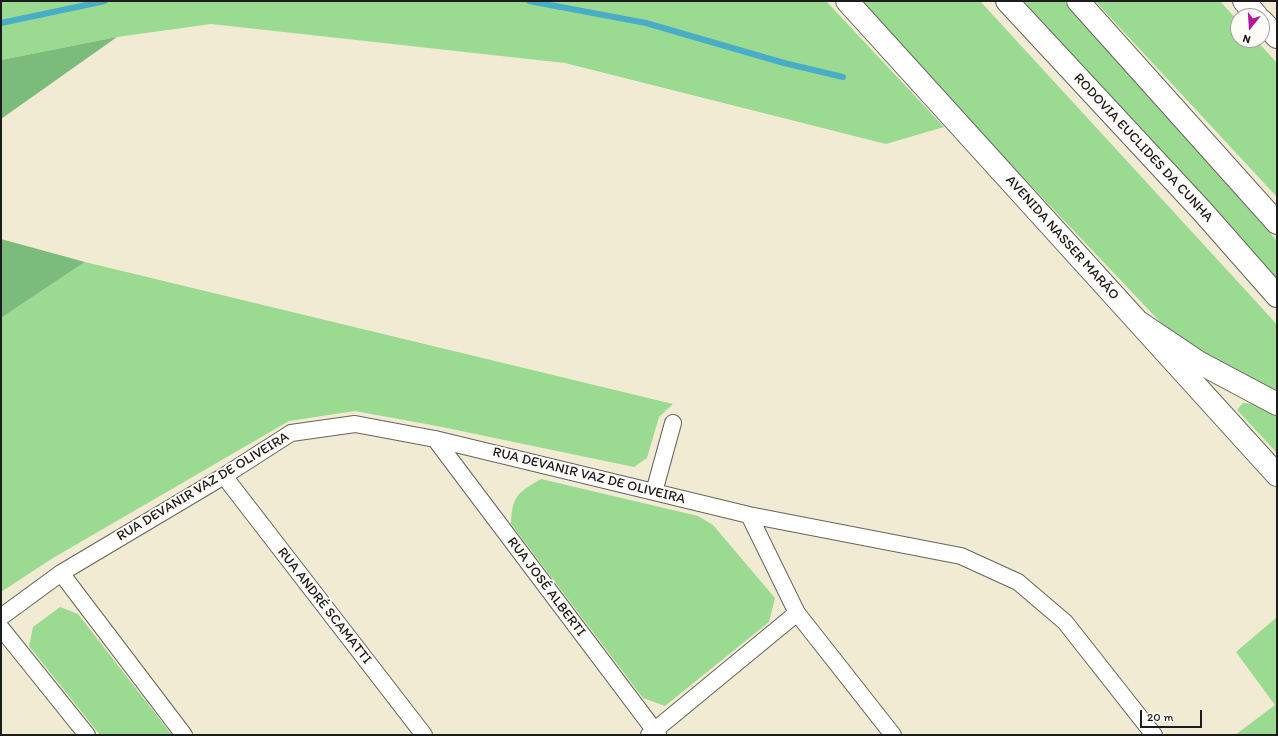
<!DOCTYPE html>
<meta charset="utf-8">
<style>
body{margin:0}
#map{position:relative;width:1278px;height:736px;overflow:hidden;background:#f1ebd4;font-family:Itim,sans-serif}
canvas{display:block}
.frame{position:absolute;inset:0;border:2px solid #1c1c1c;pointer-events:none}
.north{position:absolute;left:1230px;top:8px;width:40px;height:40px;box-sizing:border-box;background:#fdfcf7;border:1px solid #a3a29f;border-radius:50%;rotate:197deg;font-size:11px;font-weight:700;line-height:16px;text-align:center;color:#1c1c1c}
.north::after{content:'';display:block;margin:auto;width:14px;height:18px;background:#b5179e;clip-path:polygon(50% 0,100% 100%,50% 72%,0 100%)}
.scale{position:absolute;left:1140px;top:710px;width:62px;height:18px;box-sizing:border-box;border:2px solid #1c1c1c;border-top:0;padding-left:5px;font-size:12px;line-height:14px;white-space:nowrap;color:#1c1c1c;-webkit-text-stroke:3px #fdfcf7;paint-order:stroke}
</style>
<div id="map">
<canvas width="1278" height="736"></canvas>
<div class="frame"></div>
<div class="north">N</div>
<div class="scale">20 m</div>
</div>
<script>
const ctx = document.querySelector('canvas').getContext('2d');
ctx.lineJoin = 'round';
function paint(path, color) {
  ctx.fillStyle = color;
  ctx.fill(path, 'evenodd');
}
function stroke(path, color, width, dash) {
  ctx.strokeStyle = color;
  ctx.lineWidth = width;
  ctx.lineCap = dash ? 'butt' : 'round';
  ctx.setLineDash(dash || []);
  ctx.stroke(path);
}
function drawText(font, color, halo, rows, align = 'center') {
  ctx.font = font + ' Itim,sans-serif';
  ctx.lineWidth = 4;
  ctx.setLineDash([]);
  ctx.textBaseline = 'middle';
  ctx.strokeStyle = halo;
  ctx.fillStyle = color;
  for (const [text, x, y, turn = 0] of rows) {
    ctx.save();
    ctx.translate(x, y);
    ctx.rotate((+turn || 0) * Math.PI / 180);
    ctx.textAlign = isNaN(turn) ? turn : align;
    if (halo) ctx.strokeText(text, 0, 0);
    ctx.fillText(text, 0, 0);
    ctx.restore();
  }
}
paint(new Path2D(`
 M1 1H826L944 127 886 144 565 63 211 24 117 37 1 60Z
 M859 1H980L1272 319 1277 325V396L1181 344 1003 156Z
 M1020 1H1064L1277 241V282Z
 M1095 1H1220L1238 21V40H1256L1277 63V197Z
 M85 262 673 404 659 417 647 458 634 467 437 426 355 411 289 421 53 558 1 592V318Z
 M1243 403 1257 404 1277 414V453L1237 410Z
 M541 479 698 516 713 525 775 598 769 622 665 706 643 698 511 524C512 496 517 493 541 479Z
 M60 607 78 614 172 735H100L29 646 33 627Z
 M1277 617V735H1235L1275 705 1236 652Z`), '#9adb91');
paint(new Path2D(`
 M117 37 1 119V60Z
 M1 239 85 262 1 318Z`), '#7bbb7b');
stroke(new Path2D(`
 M529 1 646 23 784 63 843 77
 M1 23 105 1`), '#49adc8', 6);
const street = new Path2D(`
 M435 439 658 735
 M224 476 424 735
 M654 492 673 423
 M749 515 797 613 893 735
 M61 573 184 735
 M1 617 61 573 224 476 291 433 355 424 435 439 749 515 961 556 1018 582 1065 622 1154 735
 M1 628 87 735
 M649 735 797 613`);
const secondary = new Path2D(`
 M847 1 1277 475
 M1244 1 1257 16
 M1262 21 1277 37`);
const highway = new Path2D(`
 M1007 1 1203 212 1277 296
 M1078 1 1277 223
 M1140 323 1198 362 1277 404`);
stroke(street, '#67645c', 18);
stroke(secondary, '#67645c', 24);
stroke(highway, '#67645c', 24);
stroke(street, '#fff', 16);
stroke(secondary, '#fff', 22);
stroke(highway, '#fff', 22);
drawText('14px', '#1c1c1c', '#fdfcf7', [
 ["RODOVIA EUCLIDES DA CUNHA",1143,148,47],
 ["AVENIDA NASSER MARÃO",1062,238,48],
 ["RUA DEVANIR VAZ DE OLIVEIRA",589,476,14],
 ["RUA DEVANIR VAZ DE OLIVEIRA",203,487,-31],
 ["RUA JOSÉ ALBERTI",546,587,53],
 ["RUA ANDRÉ SCAMATTI",324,606,52]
]);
</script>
